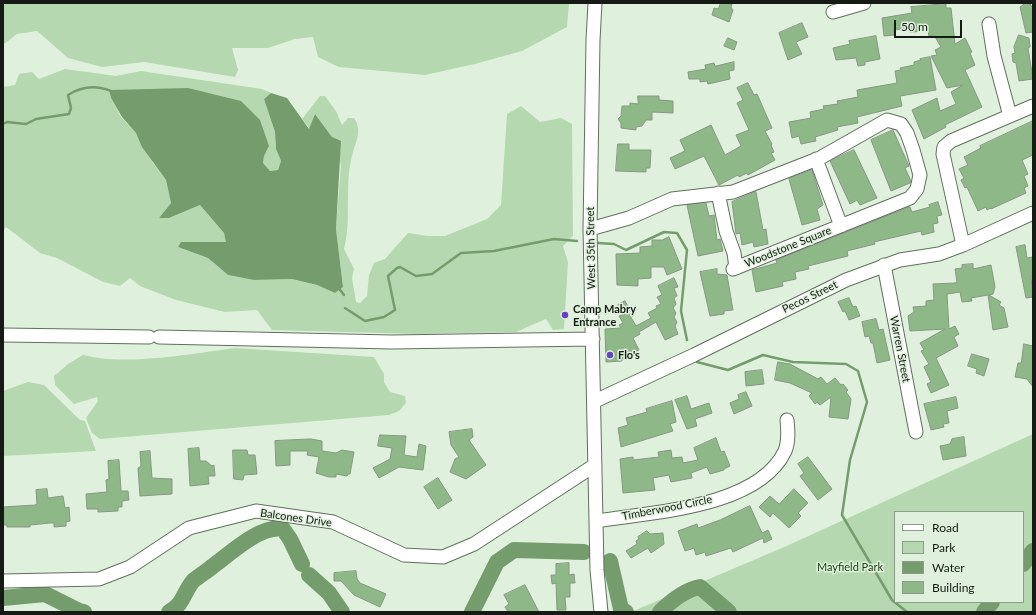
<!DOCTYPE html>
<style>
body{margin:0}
#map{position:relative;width:1036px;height:615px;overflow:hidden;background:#dff1dc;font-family:Lato,sans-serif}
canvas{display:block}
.frame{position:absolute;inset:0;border:4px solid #151b14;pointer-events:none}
.legend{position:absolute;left:894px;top:511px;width:130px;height:92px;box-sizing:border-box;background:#dff1dc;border:1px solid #8e9b8c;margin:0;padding:5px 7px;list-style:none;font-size:12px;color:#151b14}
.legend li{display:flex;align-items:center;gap:8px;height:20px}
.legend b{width:20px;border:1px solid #8e9b8c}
.scale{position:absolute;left:894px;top:20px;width:68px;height:18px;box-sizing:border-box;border:2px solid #151b14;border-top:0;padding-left:5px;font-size:12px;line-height:14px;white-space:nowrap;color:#151b14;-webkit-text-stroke:3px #dff1dc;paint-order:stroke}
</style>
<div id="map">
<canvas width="1036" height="615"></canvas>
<div class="frame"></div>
<ul class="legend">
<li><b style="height:5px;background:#fff"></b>Road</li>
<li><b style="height:11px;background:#b6d8b0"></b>Park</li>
<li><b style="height:11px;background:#749c6d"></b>Water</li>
<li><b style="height:11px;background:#8fb888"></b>Building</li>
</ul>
<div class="scale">50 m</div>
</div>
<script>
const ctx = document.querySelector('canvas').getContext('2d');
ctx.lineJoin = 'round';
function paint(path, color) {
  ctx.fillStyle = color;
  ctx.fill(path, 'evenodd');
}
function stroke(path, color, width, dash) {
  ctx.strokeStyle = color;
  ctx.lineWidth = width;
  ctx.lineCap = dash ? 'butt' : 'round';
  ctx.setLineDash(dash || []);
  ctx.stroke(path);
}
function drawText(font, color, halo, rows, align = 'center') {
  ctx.font = font + ' Lato,sans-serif';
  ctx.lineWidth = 3;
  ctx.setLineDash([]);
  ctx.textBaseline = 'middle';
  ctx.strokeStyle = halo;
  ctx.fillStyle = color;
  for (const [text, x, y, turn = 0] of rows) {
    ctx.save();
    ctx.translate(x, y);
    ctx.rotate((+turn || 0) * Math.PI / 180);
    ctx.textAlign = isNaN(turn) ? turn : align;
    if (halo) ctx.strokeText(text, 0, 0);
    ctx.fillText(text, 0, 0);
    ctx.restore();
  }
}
paint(new Path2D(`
 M3 3H569L567 27 522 51 475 64 425 75 339 67 318 57 313 37 295 39 268 48H232L238 70 235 77 144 62 102 67 68 58 37 31 17 34 3 45Z
 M65 69 116 76 141 71 262 89 271 93 264 99 275 132 276 149 281 161 278 170 270 171 263 164 264 156 269 146 150 90H109L111 98 121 117 136 133 153 163 166 180 171 203 159 218H169L200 205 224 233 227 242H182L178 247 208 258 228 275 254 280 292 279 317 285 335 293 343 287 336 229 341 165 332 137 315 114 310 129 302 119 320 96H325L336 111 342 125 348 118H354C363 131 355 143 352 156 344 187 352 219 344 249L354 269 352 278 356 302 360 303 367 296 369 275 374 263 385 259 408 233 428 236H445L487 219 501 205 507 114 521 106 540 122 561 118 572 124 573 236 563 246 568 262 564 329 553 330 546 319 516 332 420 334 272 330 257 310 225 312 176 300 140 286 130 278 120 286 103 282 57 258 40 253 6 227 3 231V87L15 85 19 74 32 72 39 79Z
 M235 348 374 357 384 374V382L390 392 405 396 406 403 399 411 389 415 100 439 92 433 86 418 98 401 97 397 74 404 55 385 54 376 68 364 83 355C125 366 191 354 235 348Z
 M28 382 44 385 80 420 85 421 96 451 3 456V391Z
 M1033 434V612H631L782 548ZM895 512H1023V602H895Z`), '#b6d8b0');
paint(new Path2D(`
 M188 88 241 101 260 120 269 146 264 156 263 163 270 171 278 170 281 161 276 149 275 132 264 99 271 93 287 98 309 129 315 114 332 137 341 141 336 229 343 287 335 293 317 285 292 279 254 280 228 275 208 258 178 247 181 242H226L224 233 200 205 169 218H159L171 203 166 180 142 147 136 133 122 117 111 98 109 90Z`), '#749c6d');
stroke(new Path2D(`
 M3 124 7 122 26 124 36 119 69 114 71 108 68 95C82 86 96 85 111 91
 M598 243 614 244 626 250 664 232 677 233 687 250 681 311 687 340
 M338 287 344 295
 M345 308 365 321 384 317 395 310 388 276 397 268 400 267 416 276 432 274 461 253 494 251 554 239 577 241
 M697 362 728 370 763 355 793 362 846 364 858 371 867 402 850 460 842 515 892 600 907 612`), '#749c6d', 2.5);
stroke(new Path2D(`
 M610 561 621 609 626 612
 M1023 564 1033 551
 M309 575 329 593 342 612
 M3 598 45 594 79 611 84 612
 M169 612C184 604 183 593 193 581 199 576 207 571 213 566 231 553 260 525 283 529L290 539 302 564
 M472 612 497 562 514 550 584 552
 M660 612C671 601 684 590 700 587L729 612
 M984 612 992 602`), '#749c6d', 16);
const building = new Path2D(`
 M721 3H732L731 7 733 10 729 22 712 15 714 8 718 9Z
 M1023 3H1030L1031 6H1033V32L1026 33 1020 7 1023 5Z
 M946 4V8H951L955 44 965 38 972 52 970 53 975 65 965 70 982 107 945 125 946 127 924 139 912 110 937 98 940 111 956 104 951 92 963 85 947 88 931 56 937 55 935 50 941 47 934 35 929 36 928 31 910 32 909 28 894 30V35L884 36 882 18 912 13 911 7Z
 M802 23 808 37 796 42 802 54 788 60 779 33Z
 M1019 35 1029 38 1030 47 1028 48 1033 79 1019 81 1016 63 1013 62 1012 54 1015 53 1014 47Z
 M876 36 880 59 865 62V65L858 66 856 58 836 60 833 48 850 44 849 41Z
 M728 38 737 42 734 50 724 46Z
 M930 57 936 90 900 96 902 106 857 117 858 123 837 127 838 130 815 137 816 141 801 144 799 136 792 138 789 122 811 118 810 112 824 109 823 106 838 104 837 101 858 97 857 90 897 83 895 71 901 70 900 68 914 65V62L921 60 920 59Z
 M734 62V70L729 71 730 79 708 84 707 81 700 82V79H689L688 72 706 69 705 65 714 63 715 66Z
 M748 83 754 95 757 94 772 128 765 131 772 144 771 145 774 152 771 153 775 160 748 175 747 173 739 177 738 175 719 185 704 156 675 169 670 158 685 151 680 140 711 125 725 155 741 146 736 135 749 130 737 103 743 100 737 88Z
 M638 96H659V100L673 101V113L652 112V120H646L642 126 636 127V130L621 128V123L618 119 621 116 622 106H630V103L638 104Z
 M1033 121V155L1022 160 1028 174 1024 176 1028 186 1024 188 1026 193 991 209V208L987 210 986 207 978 211 967 187 965 188 961 180 964 178 959 169 968 165 964 157 981 148 980 146Z
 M893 130 909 166 905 168 911 181 910 183 891 191 871 140Z
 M618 144H629V150H651L650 168H646V172L616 171Z
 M854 150 877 198 860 205 857 200 850 204 830 161Z
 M812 170 823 205 817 209 820 220 802 225 789 179Z
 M756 192 763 230 766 229 768 244 754 247 753 242 742 245 740 233 736 234 732 202Z
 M938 202 942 215 937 216 938 223 933 224 934 232 922 235 921 231 874 242 875 244 847 251 848 256 808 266 809 269 795 272 796 279 782 282 783 286 756 292 752 270 777 263 776 260 909 207H910L912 212 930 207 929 205Z
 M706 203 709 216 714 215 717 240 720 239 723 251 698 256 687 205Z
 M669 237 682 269 667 275 664 267H651V278L638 279V286L617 285 616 254 640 253V247L652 246V240H662Z
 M1025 245 1027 258 1033 257V276L1031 277 1033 297 1026 298 1016 247Z
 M973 264V269L991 265 995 287 993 294 989 295 1001 302 999 305 1004 308 1008 327 993 330 988 295 971 298 972 301 962 302 960 292 947 294 949 329 955 326 959 334 954 337 958 346 936 358 949 385 931 393 927 384 931 382 924 367 929 364 921 351 924 350 920 343 945 329 910 331 908 316 914 312 913 307 926 306V301L934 300 933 284 955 283 957 282 955 269 962 268V265Z
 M717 269V274L727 275 733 310 724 311V314L710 316 700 272Z
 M674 278 678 287 674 288 677 296 674 298 676 304 673 308 676 313 674 317 677 322 675 326 678 334 665 340 656 322 639 332 640 334 633 338 639 350 622 359V361L606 362 605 329 621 328 619 325 623 323 619 316 628 312 636 326 651 318 648 313 657 308 656 306 661 304 657 297 662 295 658 286Z
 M849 298 853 307 856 306 860 316 849 320 845 311 843 312 838 302Z
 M625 301 630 310 623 314 618 305Z
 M876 319 879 330 883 329 890 360 877 363 873 343H871L869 336 865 337 862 322Z
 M1024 344 1033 346V387L1027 379 1015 377 1018 363H1021Z
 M972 354 989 359 984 376 976 373 977 369 968 366Z
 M778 362 790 364 818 379 821 377 827 384 835 378 841 385 843 384 848 390 846 392 851 399 848 419 829 417 831 397 820 405 817 402 815 404 809 396 812 393 790 383 775 380Z
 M762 370 764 384 746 386 745 372Z
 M746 392 752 406 734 414 730 403 739 399 738 395Z
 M687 396 691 409 709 403 712 413 695 419 697 426 687 429 675 400Z
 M956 397 958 408 947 411 949 423 943 424 944 427 931 430 924 404Z
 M672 401 676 422 670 424 673 431 621 447 618 428 628 425 626 418 647 412 646 409Z
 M472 429 473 437 469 440 486 465 466 479 450 472 455 459 459 457 451 445 449 432Z
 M380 435 406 436 404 455 417 457 419 444 426 446 423 470 399 467 379 478 373 468 390 459 392 448 378 446Z
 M964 437 966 456 943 460 940 446 950 444 952 439Z
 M716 438 721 452 724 451 730 466 724 469V470L710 474 707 467 691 473 692 478 671 482 669 475 653 478 655 490 623 493 620 459 633 457V460L659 457 658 452 671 450 672 458 682 457 683 463 698 460 694 448Z
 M311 439 322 441V451L336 453 342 450 354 452 350 474H348L347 476 336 474V477H329L316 473 319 457 307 455 308 451H290V465L276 466 275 441Z
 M199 448 200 461H206L212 466 214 465 215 476H208L209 484 190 486 188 449Z
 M233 450H247L248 455H255L257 474 244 475 243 480 234 479Z
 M150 451 152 478 172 479V494L140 496 138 468 141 466 140 452Z
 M808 457 832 489 818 500 800 476 804 473 798 464Z
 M119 460 121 491H128L129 500 122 501V507H118V511L98 512V509H87L86 494 107 492 106 480 109 479 108 461Z
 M438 478 452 500 438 509 424 487Z
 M47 489 48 498 63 496 65 508 69 507 70 521 66 522V526L54 527V523H50L30 525V527H7V525H3V507L35 505 37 504 36 490Z
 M794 489 808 503 798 513 801 516 789 528 773 513 770 517 759 507 770 496 779 504Z
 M750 506 762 533 768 530 772 539 764 543 763 538 733 552 731 548 706 556 705 552 696 555 694 548 685 551 678 531 697 524 698 528 720 520Z
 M647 531 650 534 663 533 664 544 651 553 648 548 631 558 626 551 637 544 636 541 639 539 638 537Z
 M569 563V575L574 574 575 583H570V597H565L566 610H557L556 583 552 584 551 575H556V564Z
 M356 571 357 579 360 583 386 594 380 607 354 595 341 581H334V573Z
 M525 585 539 612H508L505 607 509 604 504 595Z`);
paint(building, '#8fb888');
stroke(building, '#869783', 1);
const minor = new Path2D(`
 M595 3 593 40 590 229 597 570 601 612
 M833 12 864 3
 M989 24 994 56 1010 116
 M816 159 841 226
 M718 193 726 231 734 253 736 268
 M590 229 629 218 672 199 733 192 820 158 887 120 901 124 907 133 913 150 920 175 917 189 910 198 733 269
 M963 245 943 154 944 147 951 141 1033 106
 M884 265 916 432
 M3 335 149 337
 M159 337 392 342 593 339
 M595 401 694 355 846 280 900 260 939 254 963 245 1033 213
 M597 521C651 512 758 508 785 451 789 441 788 430 787 420
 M3 581 99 579 130 567 189 528 256 511 333 522 404 555 443 557 474 544 595 465`);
stroke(minor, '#60705d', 15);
stroke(minor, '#fff', 13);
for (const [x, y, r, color] of [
 [565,315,4,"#6543bc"],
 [610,355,4,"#6543bc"]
]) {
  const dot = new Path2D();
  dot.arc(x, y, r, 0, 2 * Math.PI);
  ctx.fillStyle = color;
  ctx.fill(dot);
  stroke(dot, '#dff1dc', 1.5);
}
drawText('11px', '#151b14', '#dff1dc', [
 ["Woodstone Square",788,247,-22],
 ["West 35th Street",591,248,-91],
 ["Pecos Street",810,297,-26],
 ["Warren Street",900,349,79],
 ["Timberwood Circle",667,508,-11],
 ["Balcones Drive",296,518,8]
]);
drawText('bold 11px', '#151b14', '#dff1dc', [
 ["Camp Mabry",573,309],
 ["Entrance",573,322],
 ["Flo's",618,355]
], 'left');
drawText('11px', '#143e0d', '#dff1dc', [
 ["Mayfield Park",850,567]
]);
</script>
